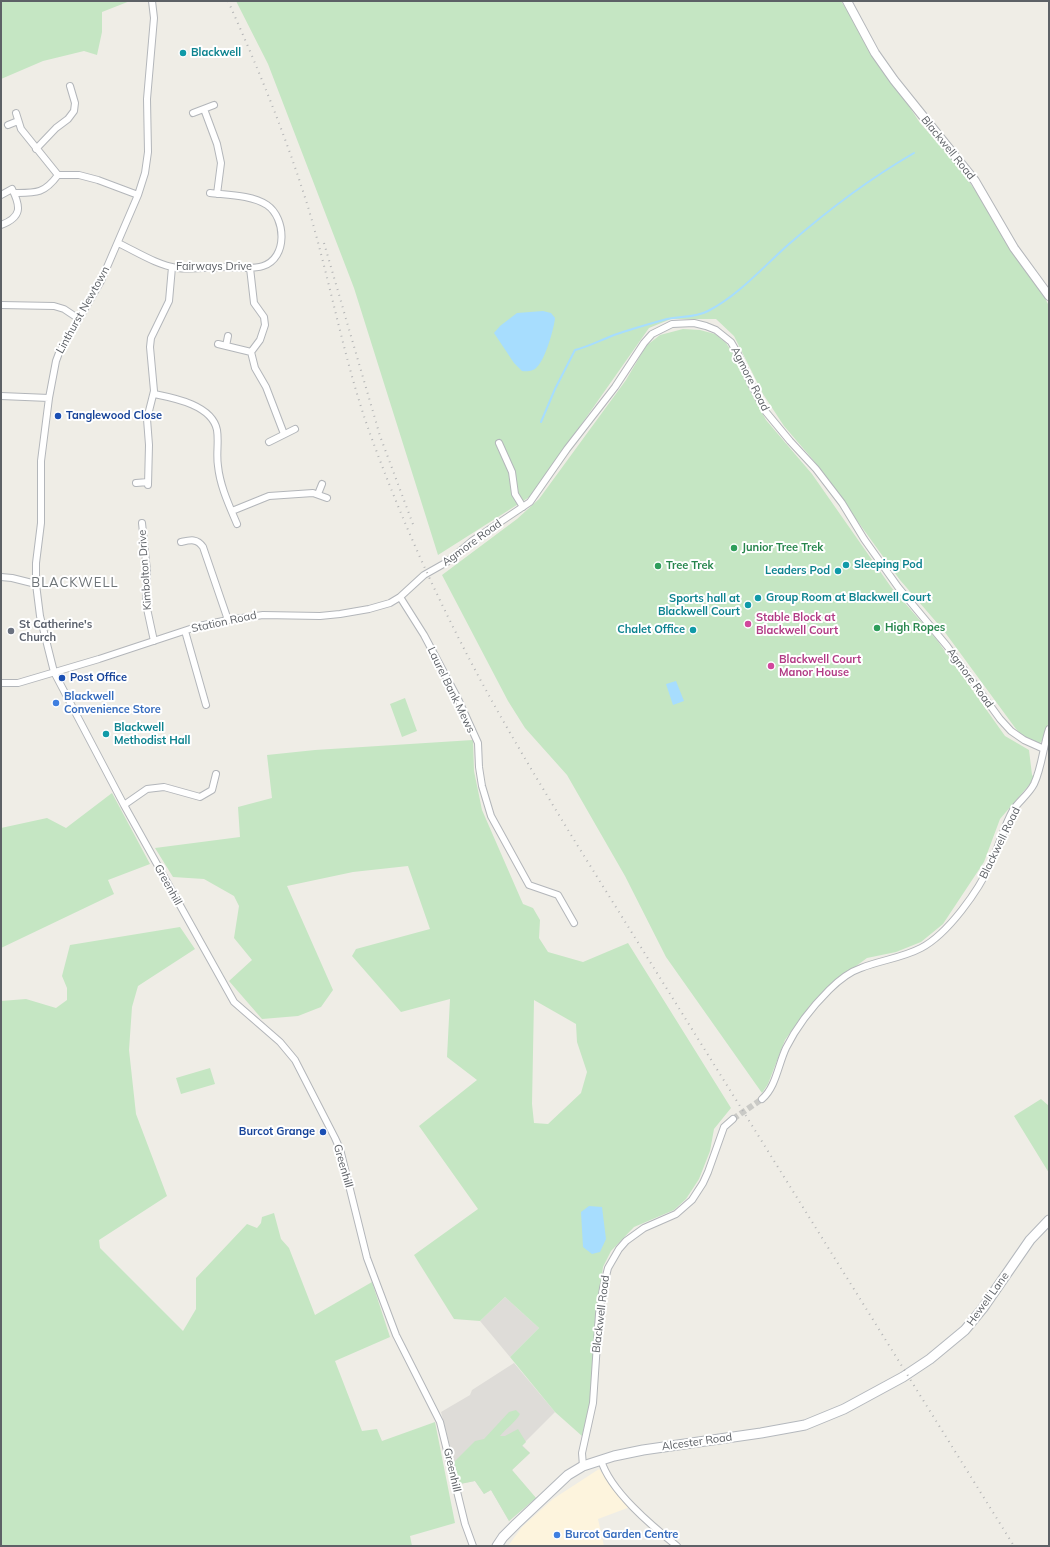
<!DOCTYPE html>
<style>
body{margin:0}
#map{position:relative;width:1050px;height:1547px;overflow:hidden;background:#efede6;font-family:Mulish,sans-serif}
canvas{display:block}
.frame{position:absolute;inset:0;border:2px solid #5d6166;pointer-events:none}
</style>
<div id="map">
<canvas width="1050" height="1547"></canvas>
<div class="frame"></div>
</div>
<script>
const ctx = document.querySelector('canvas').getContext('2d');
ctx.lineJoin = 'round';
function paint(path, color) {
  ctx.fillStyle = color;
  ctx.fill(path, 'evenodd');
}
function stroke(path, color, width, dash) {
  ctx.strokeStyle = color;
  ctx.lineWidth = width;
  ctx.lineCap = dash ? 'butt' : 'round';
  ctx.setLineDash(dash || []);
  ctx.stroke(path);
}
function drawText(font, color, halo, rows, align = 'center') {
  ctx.font = font + ' Mulish,sans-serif';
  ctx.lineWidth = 4;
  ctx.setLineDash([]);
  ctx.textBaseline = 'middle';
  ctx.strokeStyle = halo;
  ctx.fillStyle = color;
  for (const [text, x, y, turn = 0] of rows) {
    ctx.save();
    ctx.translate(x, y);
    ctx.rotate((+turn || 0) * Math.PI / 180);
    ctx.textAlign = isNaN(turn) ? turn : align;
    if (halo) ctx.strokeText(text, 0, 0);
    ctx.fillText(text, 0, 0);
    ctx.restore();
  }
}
paint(new Path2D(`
 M599 1469 630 1507 598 1519 604 1546H508L522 1527 553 1499Z`), '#fdf4dd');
paint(new Path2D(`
 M505 1297 539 1328 510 1357 480 1321Z
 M514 1363 555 1412 522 1445 530 1453 512 1470 536 1498 509 1521 491 1490 484 1494 475 1481 460 1484 441 1412 470 1395 472 1390Z`), '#dedcd8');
paint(new Path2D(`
 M1 1H130L102 12V32L97 55 84 51 43 61 1 79Z
 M236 1H841L920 123 955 162 980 197 997 228 1015 257 1044 296 1049 306V721L1043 740 1038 745 1025 739 1016 729 944 631 900 580 814 461 784 426 763 394 734 336 716 319H671L649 328 531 496 438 555 354 288 268 64Z
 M683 329 700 330 715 334 726 343 738 361 749 389 766 420 812 474 891 587 937 640 1005 736 1029 750 1032 775 1035 778 1000 819 984 862 943 924 921 942 896 952 867 958 837 980 810 1005 785 1040 768 1084 762 1093 666 957 625 876 567 775 525 728 508 701 442 575 517 519 539 499 626 380 646 346 660 335Z
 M405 698 417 731 402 737 390 704Z
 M473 740 474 771 482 810 523 904 533 908 540 920 539 938 548 952 583 962 628 943 731 1108 714 1129 710 1151 699 1179 686 1199 674 1210 634 1227 611 1251 603 1267 596 1319 590 1402 582 1436 555 1412 510 1357 539 1328 505 1297 480 1321 454 1319 414 1255 478 1209 419 1126 477 1080 447 1057 450 999 401 1012 352 956 356 949 430 929 408 866 353 872 287 886 333 990 321 1007 298 1016 262 1019 229 981 252 960 234 938 239 906 234 896 204 879 173 877 155 848 240 837 238 807 272 798 267 755 315 750ZM534 1000 576 1024 577 1042 587 1072 581 1093 548 1124 534 1123 532 1104Z
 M112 793 150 864 108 880 114 894 1 948V828L47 818 66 828Z
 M180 927 195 949 138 986 132 1007 129 1050 136 1114 167 1196 99 1240 100 1248 183 1331 196 1309V1278L247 1224 257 1228 261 1223 262 1217 274 1213 281 1239 289 1248 315 1315 372 1282 390 1337 335 1361 362 1431 377 1429 382 1441 435 1422 455 1523 410 1536 412 1546H1V1001L26 999 56 1008 67 1000V988L62 976 70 945Z
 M210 1068 215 1084 181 1094 176 1078Z
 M1041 1099 1049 1106V1173L1014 1116Z
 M516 1410 520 1414C515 1423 506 1428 500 1436H505L518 1429 526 1442 522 1446 530 1453 512 1470 536 1498 509 1521 491 1490 484 1494 475 1481 460 1484 454 1462 475 1441 484 1439 509 1412Z`), '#c5e6c3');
paint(new Path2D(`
 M543 311 551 313 555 318C554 329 545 360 537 367 534 371 527 372 522 371L514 363 494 333 500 326 517 313Z
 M676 681 684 701 673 705 666 684Z
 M589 1206 602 1207 606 1239 600 1252 592 1254 583 1247 581 1212Z`), '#a7ddfe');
stroke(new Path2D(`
 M541 422 555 389 575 350C588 347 601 340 614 335 631 329 649 324 667 319 681 316 695 318 708 311 739 295 763 267 789 244 828 210 869 179 914 153`), '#a7ddfe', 2);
stroke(new Path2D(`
 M733 1119 762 1099`), '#cacac6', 6, [6, 3]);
const minor = new Path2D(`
 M152 1 154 18 147 99 148 152 145 173 138 195 101 281 59 353 56 361 49 398 41 461V523L36 563V584L40 616 54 672 124 805 234 1002 280 1042 295 1060 335 1138 340 1149 367 1258 396 1335 440 1422 465 1524 473 1546
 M204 109 217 144 221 163 217 194
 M16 113 21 129 58 175H79L98 180 138 195
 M193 113 214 105
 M8 125 18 121
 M36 149 56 128 68 119 74 111 75 103 70 86
 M14 193C36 193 44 194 58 175
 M1 195 12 189C21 207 22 217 1 225
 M118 243C137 252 157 265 177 268 193 270 210 267 226 267 238 267 251 270 263 266 288 258 286 218 267 205 252 195 228 195 210 193
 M250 268 254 303 264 317 265 325 260 340 251 352 255 368 266 387 284 434
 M1 305 54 306 64 309 79 319
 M218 344 251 352
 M226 346 228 336
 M154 394C174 398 212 405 217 430 219 442 216 454 218 466 220 486 229 505 237 524
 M1 396 49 398
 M269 442 295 429
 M499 443 512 472 515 494 523 507
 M136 483 148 482
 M148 485 149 445 147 419 154 391 150 347 151 338 169 301 172 267
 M318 494 322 484
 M232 511 269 496 313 493 327 498
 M142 523 147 571 146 604 154 641
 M181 542C190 540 197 538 203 547L228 620
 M1 577 12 578 36 584
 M400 597 424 635 458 699 478 743 479 767 482 786 491 816 529 885 558 895 574 923
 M185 631 206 705
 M1 683H18L99 659 199 626 228 620 263 615 320 616 340 614 369 609 390 603 400 597 424 575 447 562 472 541 530 502 567 449 615 387 644 343 652 334 672 324 694 323 706 326 716 330 731 342 738 354 751 384 766 412 790 441 816 469 842 503 864 539 898 587 947 646 1000 719 1011 731 1024 740 1044 749
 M124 805 147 789 164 787 200 797 212 790 216 774
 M762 1099C776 1087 778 1065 786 1048 797 1026 812 1007 829 990 838 981 849 972 861 968 881 960 902 958 921 948 948 934 979 890 991 863 999 846 1004 826 1013 810 1019 801 1029 794 1034 784 1042 767 1043 747 1049 729
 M601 1460C610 1491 652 1526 677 1546
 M583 1466 582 1453 593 1403 599 1314 603 1288 608 1268 619 1249 626 1241 644 1228 676 1214 692 1200 703 1183 708 1172 724 1127 733 1119`);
const tertiary = new Path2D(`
 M847 1 875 53 894 80 975 181 1014 248 1049 296`);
const secondary = new Path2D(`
 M497 1546 503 1537 516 1524 568 1475 583 1466 614 1456 643 1450 761 1433 805 1425 844 1409 903 1377 930 1359 965 1330 983 1308 1030 1240 1049 1220`);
stroke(minor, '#b3b6ba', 8);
stroke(tertiary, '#b3b6ba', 10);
stroke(secondary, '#b4b8bd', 11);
stroke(minor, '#fff', 6);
stroke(tertiary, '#fff', 8);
stroke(secondary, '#fff', 9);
stroke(new Path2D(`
 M228 1C258 68 286 136 308 207 330 280 343 356 368 428 397 509 432 588 472 664 504 725 540 784 576 843L1014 1546
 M324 243 380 436 414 527`), '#b4b5b6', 2, [1, 5]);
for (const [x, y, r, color] of [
 [183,53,4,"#0f9aa8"],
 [58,416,4,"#1a4fb4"],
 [734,548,4,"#2e9e5b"],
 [846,565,4,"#0f9aa8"],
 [658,566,4,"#2e9e5b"],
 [838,571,4,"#0f9aa8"],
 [758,598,4,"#0f9aa8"],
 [748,605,4,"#0f9aa8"],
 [748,624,4,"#d1479c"],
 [877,628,4,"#2e9e5b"],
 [693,630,4,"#0f9aa8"],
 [11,631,4,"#6b7280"],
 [771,666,4,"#d1479c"],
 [62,678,4,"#1a4fb4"],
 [56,703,4,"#3f7fe0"],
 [106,734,4,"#0f9aa8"],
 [323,1132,4,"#1a4fb4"],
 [557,1535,4,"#3f7fe0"]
]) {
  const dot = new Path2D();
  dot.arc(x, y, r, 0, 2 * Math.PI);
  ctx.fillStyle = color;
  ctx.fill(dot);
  stroke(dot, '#fff', 1.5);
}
drawText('bold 11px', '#0d838f', '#fff', [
 ["Blackwell",191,53],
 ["Sleeping Pod",854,565],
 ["Leaders Pod",830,571,"right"],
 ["Group Room at Blackwell Court",766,598],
 ["Sports hall at",740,599,"right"],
 ["Blackwell Court",740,612,"right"],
 ["Chalet Office",685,630,"right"],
 ["Blackwell",114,728],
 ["Methodist Hall",114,741]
], 'left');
drawText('11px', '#5d6166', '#fff', [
 ["Blackwell Road",948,148,51],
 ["Fairways Drive",214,267],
 ["Linthurst Newtown",83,310,-61],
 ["Agmore Road",750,379,63],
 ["Agmore Road",472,543,-36],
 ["Kimbolton Drive",145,570,-94],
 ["Station Road",224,622,-12],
 ["Agmore Road",970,678,54],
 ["Laurel Bank Mews",451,690,64],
 ["Blackwell Road",1000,843,-64],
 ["Greenhill",168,885,61],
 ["Greenhill",343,1166,74],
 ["Hewell Lane",988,1299,-54],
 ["Blackwell Road",601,1314,-83],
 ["Alcester Road",697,1442,-8],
 ["Greenhill",452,1470,77]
]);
drawText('bold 11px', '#164399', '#fff', [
 ["Tanglewood Close",66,416],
 ["Post Office",70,678],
 ["Burcot Grange",315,1132,"right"]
], 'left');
drawText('bold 11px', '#27864d', '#fff', [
 ["Junior Tree Trek",742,548],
 ["Tree Trek",666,566],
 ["High Ropes",885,628]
], 'left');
drawText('bold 11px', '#b23c85', '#fff', [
 ["Stable Block at",756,618],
 ["Blackwell Court",756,631],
 ["Blackwell Court",779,660],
 ["Manor House",779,673]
], 'left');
drawText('bold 11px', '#5b616d', '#fff', [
 ["St Catherine's",19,625],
 ["Church",19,638]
], 'left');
drawText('bold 11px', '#366cbe', '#fff', [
 ["Blackwell",64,697],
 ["Convenience Store",64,710],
 ["Burcot Garden Centre",565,1535]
], 'left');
ctx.letterSpacing = '1px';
drawText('13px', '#6e7478', '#fff', [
 ["BLACKWELL",75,583]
]);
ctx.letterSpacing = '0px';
</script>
